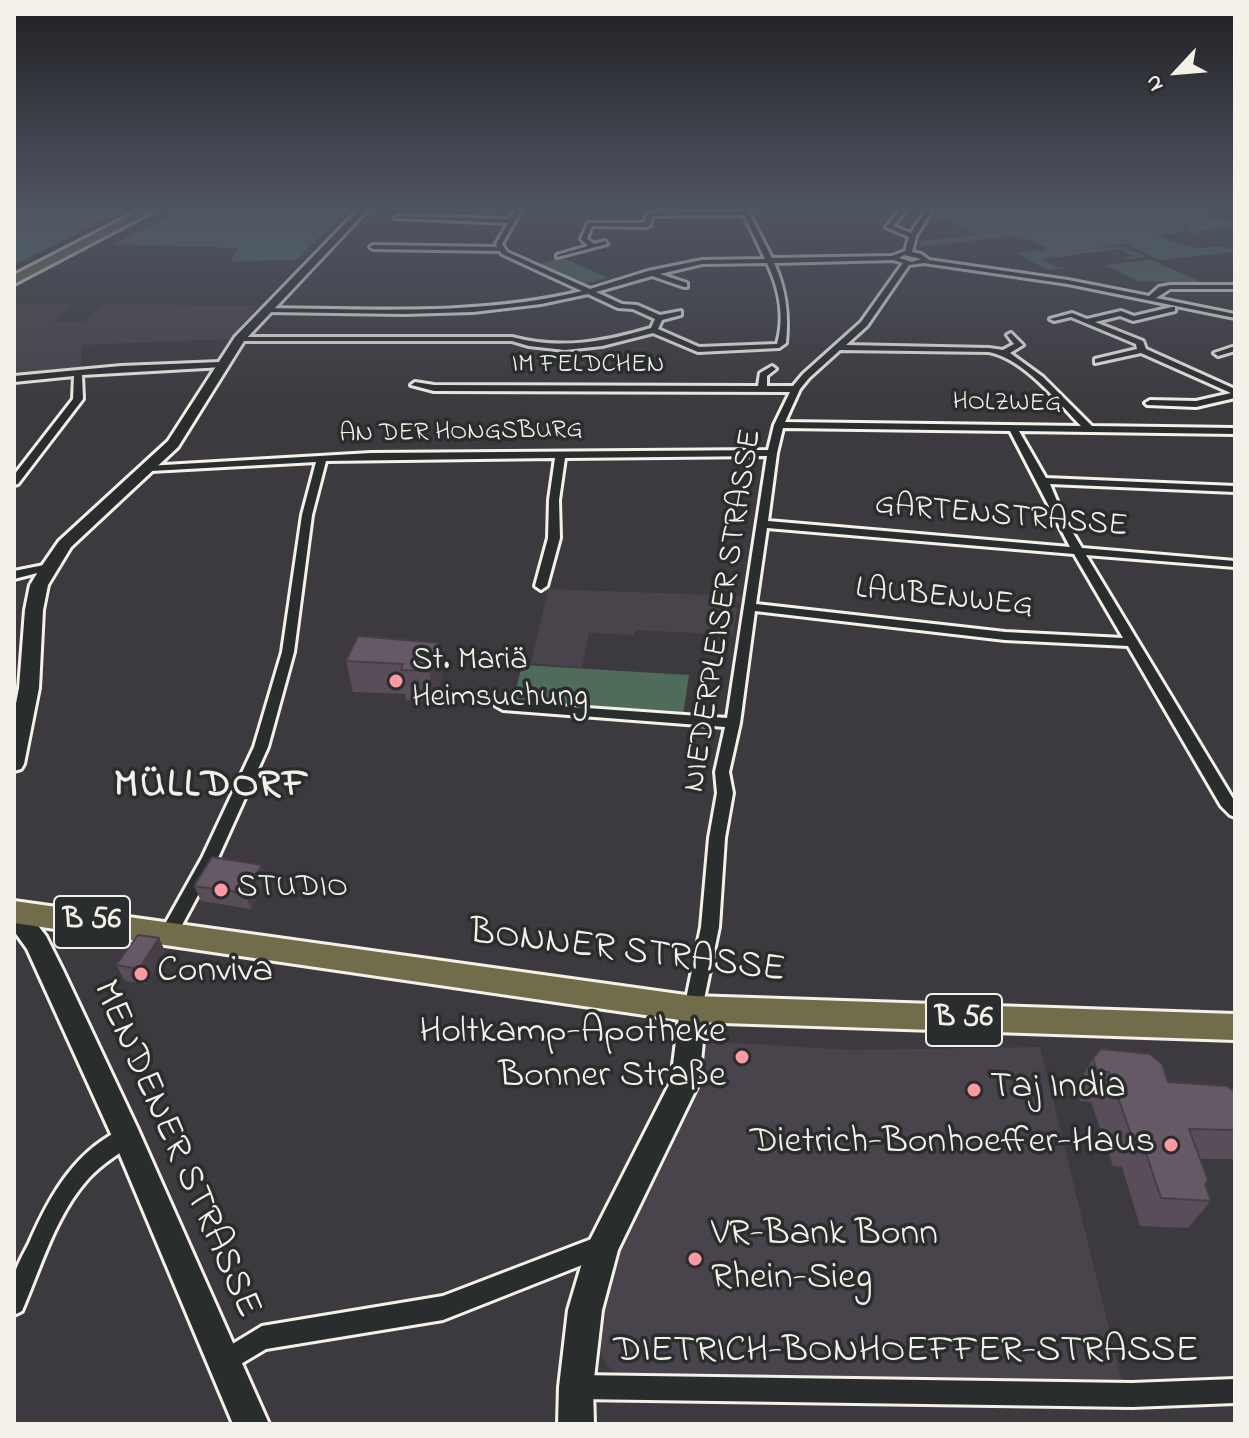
<!DOCTYPE html>
<meta charset="utf-8">
<style>
body{margin:0}
#map{position:relative;width:1249px;height:1438px;overflow:hidden;background:#3c3a3f;font-family:"Indie Flower",sans-serif}
canvas{display:block}
.frame{position:absolute;inset:0;border:16px solid #f4f1e8;pointer-events:none}
.north{position:absolute;left:1137px;top:32px;width:80px;height:80px;-webkit-text-stroke:6px #2a2d2e;paint-order:stroke;rotate:244deg;font-size:22px;font-weight:700;line-height:32px;text-align:center;color:#f4f1e8}
.north::after{content:'';display:block;margin:auto;width:28px;height:36px;background:#f4f1e8;clip-path:polygon(50% 0,100% 100%,50% 72%,0 100%)}
</style>
<div id="map">
<canvas width="1249" height="1438"></canvas>
<div class="frame"></div>
<div class="north">N</div>
</div>
<script>
const ctx = document.querySelector('canvas').getContext('2d');
ctx.lineJoin = 'round';
function paint(path, color) {
  ctx.fillStyle = color;
  ctx.fill(path, 'evenodd');
}
function stroke(path, color, width, dash) {
  ctx.strokeStyle = color;
  ctx.lineWidth = width;
  ctx.lineCap = dash ? 'butt' : 'round';
  ctx.setLineDash(dash || []);
  ctx.stroke(path);
}
function drawText(font, color, halo, rows, align = 'center') {
  ctx.font = font + ' "Indie Flower",sans-serif';
  ctx.lineWidth = 7;
  ctx.setLineDash([]);
  ctx.textBaseline = 'middle';
  ctx.strokeStyle = halo;
  ctx.fillStyle = color;
  for (const [text, x, y, turn = 0] of rows) {
    ctx.save();
    ctx.translate(x, y);
    ctx.rotate((+turn || 0) * Math.PI / 180);
    ctx.textAlign = isNaN(turn) ? turn : align;
    if (halo) ctx.strokeText(text, 0, 0);
    ctx.fillText(text, 0, 0);
    ctx.restore();
  }
}
paint(new Path2D(`
 M14 304H72L53 322H84L103 304 257 306 230 339 82 345 80 376 14 383Z
 M548 589 742 596 740 602H727V607L737 608 733 635 635 630 634 635 589 633 582 668 531 663Z
 M695 1040 849 1050 1040 1047 1122 1382 618 1374 607 1365 595 1341 608 1274 623 1234 648 1191 699 1086Z`), '#49434b');
paint(new Path2D(`
 M17 207H131L14 265V211Z
 M188 207H349L297 260 231 261 238 248 114 244Z
 M940 207H1149L1181 220 1185 232 1156 235C1169 241 1180 244 1193 247 1208 251 1223 240 1235 252L1160 260 1125 244 1050 254 1120 246 1145 256 1143 258 1118 259 1134 256 1119 249 1042 259 1056 267 1067 268 1048 270 1016 253 1037 250 1046 253 1042 250 1049 249C1034 241 1019 234 1002 235L1004 237 919 247 921 241 978 235 944 218 936 217Z
 M1153 207H1212L1201 209 1209 213 1195 215C1208 220 1220 218 1235 222V227L1198 231 1202 234 1188 231 1187 221Z
 M560 257H561L609 278 583 284 537 265Z
 M1148 260 1154 261 1203 283 1138 281 1105 265Z
 M522 665 689 675 683 715 513 702Z`), '#4f6b5a');
const street = new Path2D(`
 M517 207H523L502 244 507 252 590 289 648 271 702 260 765 259 744 215 656 216 652 217 650 225 647 227 592 226 587 239 594 244 605 241 607 244 557 257V255L588 246 581 239 588 223H644L647 215 656 212 742 211 740 207H746L772 258 892 256 905 251 909 237 886 227 903 207H909L893 226 911 233 928 207H934L916 236 912 252 921 254 929 260 1068 280 1149 296 1159 287 1170 285H1235V289H1170L1156 298 1235 314V318L1068 284 924 263 909 265 867 326 846 345 989 348 1003 350 1014 344 1007 335 1011 333 1023 345 1010 353 1043 377 1092 426 1235 428V434L1019 431 1046 478 1235 486V492L1050 484 1064 518 1082 548 1235 561V567L1086 555 1235 802V817L1230 815 1221 806 1128 646 1005 640 755 611 740 723 729 772 733 793 725 838 719 927 702 1009 700 1015 693 1017 686 1015 684 1009 701 927 709 838 717 793 715 772 725 727 503 710 496 706 503 702 727 718 767 456 565 458 559 500 560 538 547 586 541 590 535 586 548 538 549 500 555 458 326 461 312 515 294 652 268 747 218 858 175 938 169 940 163 938 160 933 202 858 254 747 282 652 302 515 316 462 151 471 147 470V466L371 453 768 450 774 425 790 392 434 391 411 385 415 382 434 385 758 386 760 373 772 366 776 369 767 376V386H793L803 374 861 322 903 263 893 260 774 263C786 289 789 314 786 343L779 348 698 352 653 333 602 346 565 350 529 346 512 341H239L235 339 239 337H512C560 350 604 342 651 328L655 319 633 309 618 308 588 294 541 304 473 312 404 314 266 312 262 310 266 308C371 309 479 316 582 291L502 254 500 251 373 249 370 247 373 245 497 247 496 244 508 223 395 218 398 216 510 219ZM904 255 921 259 912 262 899 258ZM767 263C779 288 785 317 777 344L699 347 658 329 662 320 681 315V311L660 315 637 305 622 304 596 292 652 276 684 287H687V283L660 274 702 264ZM840 350 989 352C1024 359 1057 401 1081 426L785 422 800 389 809 378ZM783 428 1010 431 1070 547 768 521 777 453ZM767 528 1074 554 1123 638 1005 632 756 604Z
 M1172 307H1175V311L1133 321 1120 316 1095 322 1143 341 1146 349 1235 389V398L1196 407 1147 405 1145 403 1150 400 1196 401 1231 393 1141 353 1095 363V359L1137 349 1136 344 1071 317 1054 321 1050 319 1072 313 1087 319 1121 311 1134 316Z
 M1235 346V351L1218 356 1214 353Z
 M220 362 224 365 223 367 82 375 83 399 18 484 14 485V475L73 399 74 376 14 382V376L121 366Z
 M49 564 55 567 53 569 14 579V571Z
 M127 1127 134 1130 137 1137 134 1144C118 1154 102 1164 89 1178 56 1214 41 1267 22 1311L14 1315C14 1303 12 1289 14 1277 16 1266 24 1253 29 1243 50 1195 76 1148 127 1127Z
 M602 1235 610 1238 613 1246 610 1254 443 1320 266 1349 224 1374 216 1370 212 1362 216 1354 262 1326 443 1296Z
 M577 1375 1132 1383 1235 1379V1403L1132 1407 577 1399 568 1396 565 1387 568 1378Z`);
const secondary = new Path2D(`
 M361 207H370L244 341 178 447 71 547 48 585 43 610 39 688 24 764 21 769 14 771V714L19 688 25 610 30 585 41 567 59 541 168 441 235 337Z
 M14 903 23 906 46 936 63 970 137 1127 269 1424H233L115 1143 27 949 14 931Z
 M693 998 702 1001 706 1009 699 1083 618 1250 602 1310 593 1387 594 1424H558L559 1387 568 1310 587 1246 671 1081 680 1009 684 1001Z`);
const primary = new Path2D(`
 M14 901 693 996 1235 1014V1040L693 1022 14 923Z`);
const highway = new Path2D(`
 M146 207H161L14 284V275Z`);
stroke(street, '#f4f1e8', 6);
stroke(secondary, '#f4f1e8', 6);
stroke(primary, '#f4f1e8', 6);
stroke(highway, '#f4f1e8', 6);
paint(street, '#2a2d2e');
paint(secondary, '#2a2d2e');
paint(primary, '#716d4b');
paint(highway, '#716d4b');
paint(new Path2D(`
 M358 636 443 673 434 702 406 700 405 694 353 692 346 661Z
 M262 865 267 880 251 909 201 901 194 886Z
 M159 938 166 954 146 984 125 981 116 965Z
 M1093 1058 1168 1082 1235 1092V1159H1200L1205 1184 1211 1201 1188 1228 1140 1226 1122 1167 1113 1166 1091 1102 1080 1101 1076 1088Z`), '#584d58');
paint(new Path2D(`
 M439 643 443 673 434 702 429 671Z
 M262 865 267 880 251 909 245 893Z
 M159 938 166 954 146 984 139 969Z`), '#473e47');
const building = new Path2D(`
 M358 636 439 643 429 671 401 670 403 664 346 661Z
 M212 857 262 865 245 893 194 886Z
 M138 935 159 938 139 969 116 965Z
 M1101 1049 1150 1054 1162 1064 1168 1082 1227 1086 1235 1092V1130L1189 1129 1208 1180 1205 1184 1211 1201 1161 1198 1141 1138 1132 1137 1109 1072 1097 1071 1093 1058Z`);
paint(building, '#665966');
stroke(building, '#473e47', 2);
const sky = ctx.createLinearGradient(0, 0, 0, 408);
sky.addColorStop(0, '#212023');
sky.addColorStop(0.51, '#505563');
sky.addColorStop(1, '#50556300');
ctx.fillStyle = sky;
ctx.fillRect(0, 0, 1249, 408);
for (const [x, y, r, color] of [
 [396,681,8,"#ff9aa2"],
 [221,890,8,"#ff9aa2"],
 [141,974,8,"#ff9aa2"],
 [742,1057,8,"#ff9aa2"],
 [974,1090,8,"#ff9aa2"],
 [1171,1145,8,"#ff9aa2"],
 [695,1259,8,"#ff9aa2"]
]) {
  const dot = new Path2D();
  dot.arc(x, y, r, 0, 2 * Math.PI);
  ctx.fillStyle = color;
  ctx.fill(dot);
  stroke(dot, '#2a2d2e', 3);
}
drawText('26px', '#f4f1e8', '#2a2d2e', [
 ["IM FELDCHEN",588,367],
 ["HOLZWEG",1007,405,1],
 ["AN DER HONGSBURG",461,434,-1]
]);
for (const [x, y, w] of [
 [92,922,76],
 [964,1020,76]
]) {
  const box = new Path2D();
  box.roundRect(x - w / 2, y - 26, w, 52, 6);
  ctx.fillStyle = '#2a2d2e';
  ctx.fill(box);
  stroke(box, '#f4f1e8', 2);
}
drawText('bold 30px', '#f4f1e8', null, [
 ["B 56",92,922],
 ["B 56",964,1020]
]);
drawText('32px', '#f4f1e8', '#2a2d2e', [
 ["GARTENSTRASSE",1001,518,5],
 ["LAUBENWEG",944,600,6],
 ["NIEDERPLEISER STRASSE",725,611,-81]
]);
drawText('32px', '#f4f1e8', '#2a2d2e', [
 ["St. Mariä",412,663],
 ["Heimsuchung",412,700],
 ["STUDIO",237,890]
], 'left');
drawText('38px', '#f4f1e8', '#2a2d2e', [
 ["BONNER STRASSE",627,954,7],
 ["MENDENER STRASSE",174,1150,66],
 ["DIETRICH-BONHOEFFER-STRASSE",906,1354]
]);
drawText('38px', '#f4f1e8', '#2a2d2e', [
 ["Conviva",157,974],
 ["Holtkamp-Apotheke",726,1035,"right"],
 ["Bonner Straße",726,1079,"right"],
 ["Taj India",990,1090],
 ["Dietrich-Bonhoeffer-Haus",1155,1145,"right"],
 ["VR-Bank Bonn",711,1237],
 ["Rhein-Sieg",711,1281]
], 'left');
ctx.letterSpacing = '2px';
drawText('bold 40px', '#f4f1e8', '#2a2d2e', [
 ["MÜLLDORF",212,788]
]);
ctx.letterSpacing = '0px';
</script>
